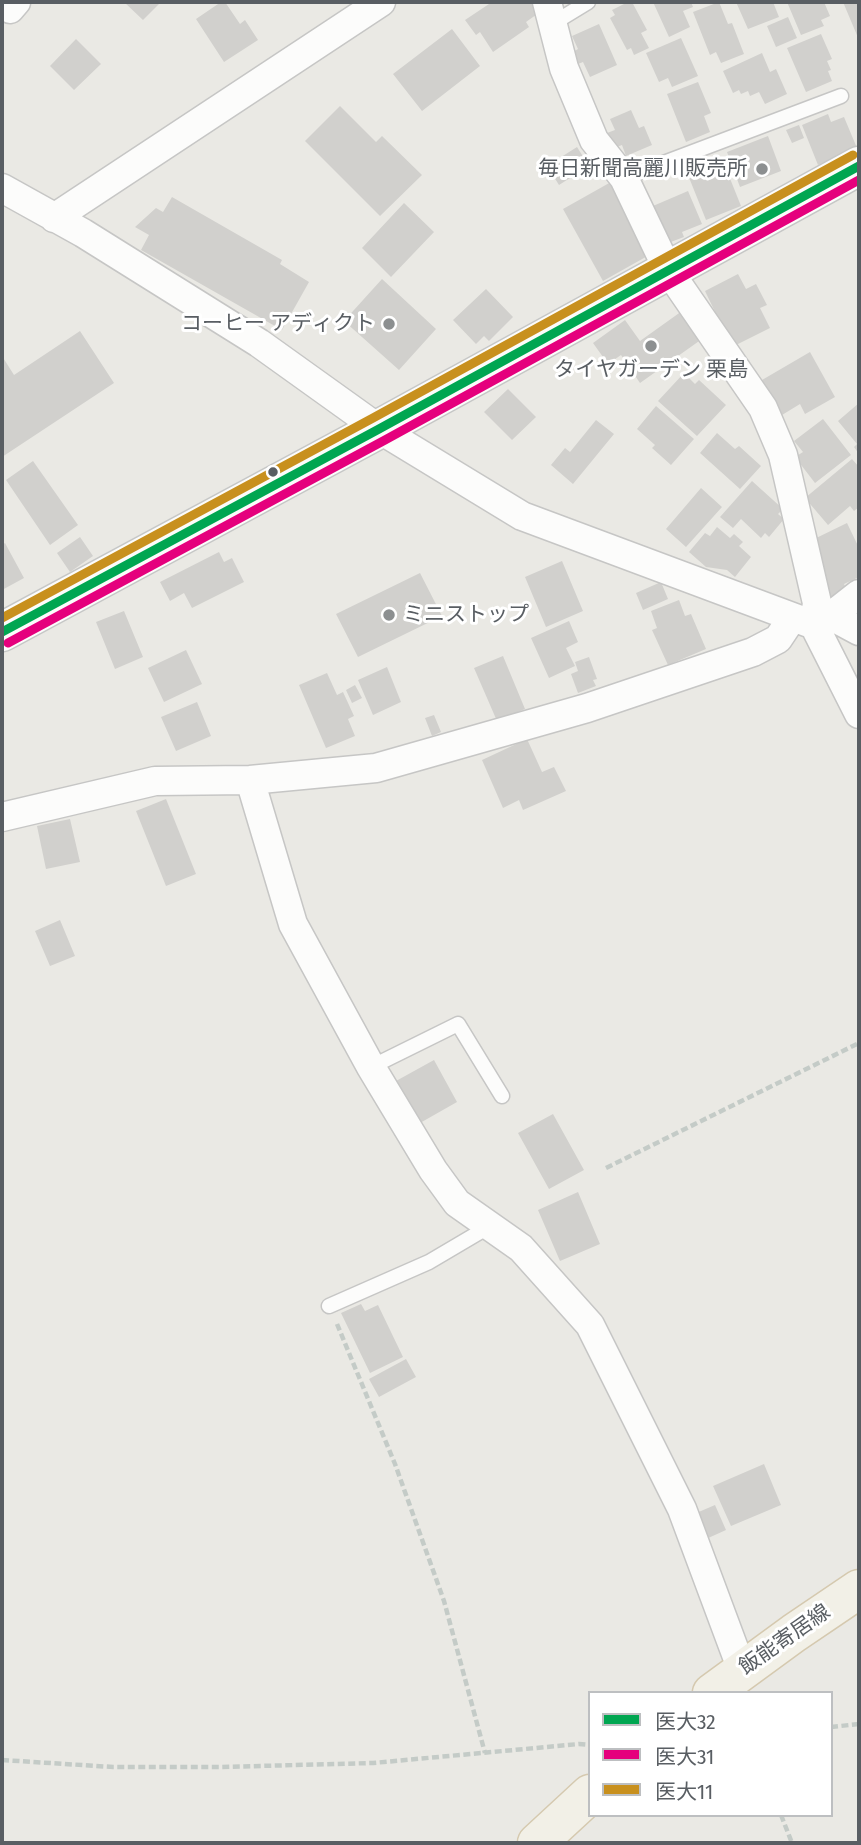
<!DOCTYPE html>
<meta charset="utf-8">
<style>
body{margin:0}
#map{position:relative;width:861px;height:1845px;overflow:hidden;background:#eae9e4;font-family:"Fira Sans Condensed","Noto Sans JP",sans-serif}
canvas{display:block}
.frame{position:absolute;inset:0;border:4px solid #595e63;pointer-events:none}
.legend{position:absolute;left:588px;top:1691px;width:245px;height:126px;box-sizing:border-box;background:#fff;border:2px solid #bdbfc1;margin:0;padding:9px 12px;list-style:none;font-size:21px;color:#595e63}
.legend li{display:flex;align-items:center;gap:14px;height:35px}
.legend b{width:35px;border:2px solid #bdbfc1}
</style>
<div id="map">
<canvas width="861" height="1845"></canvas>
<div class="frame"></div>
<ul class="legend">
<li><b style="height:9px;background:#00a651"></b>医大32</li>
<li><b style="height:9px;background:#e5007d"></b>医大31</li>
<li><b style="height:9px;background:#c8901e"></b>医大11</li>
</ul>
</div>
<script>
const ctx = document.querySelector('canvas').getContext('2d');
ctx.lineJoin = 'round';
function paint(path, color) {
  ctx.fillStyle = color;
  ctx.fill(path, 'evenodd');
}
function stroke(path, color, width, dash) {
  ctx.strokeStyle = color;
  ctx.lineWidth = width;
  ctx.lineCap = dash ? 'butt' : 'round';
  ctx.setLineDash(dash || []);
  ctx.stroke(path);
}
function drawText(font, color, halo, rows, align = 'center') {
  ctx.font = font + ' "Fira Sans Condensed","Noto Sans JP",sans-serif';
  ctx.lineWidth = 6;
  ctx.setLineDash([]);
  ctx.textBaseline = 'middle';
  ctx.strokeStyle = halo;
  ctx.fillStyle = color;
  for (const [text, x, y, turn = 0] of rows) {
    ctx.save();
    ctx.translate(x, y);
    ctx.rotate((+turn || 0) * Math.PI / 180);
    ctx.textAlign = isNaN(turn) ? turn : align;
    if (halo) ctx.strokeText(text, 0, 0);
    ctx.fillText(text, 0, 0);
    ctx.restore();
  }
}
paint(new Path2D(`
 M124 2H161L143 20Z
 M221 2H225L240 24 245 20 258 40 224 62 196 19Z
 M492 2H533L540 12 526 22 529 27 493 52 480 32 476 35 465 20Z
 M628 2H632L647 30 641 33 649 48 634 55 631 48 627 50 610 18 615 15 612 10Z
 M653 2H691L693 7 683 11 690 27 669 37Z
 M719 2 728 24 732 23 744 54 721 63 716 52 710 55 693 12Z
 M736 2H773L779 17 748 29Z
 M787 2H824L830 16 821 20 824 26 801 35Z
 M843 2H859V40Z
 M788 17 797 38 776 47 767 26Z
 M599 24 617 65 590 77 583 62 578 64 573 52 578 49 572 36Z
 M452 29 480 66 422 111 393 74Z
 M821 34 832 59 827 61 831 70 828 71 832 81 806 92 787 48Z
 M681 38 698 76 672 87 668 78 659 82 646 53Z
 M76 39 101 64 74 90 50 66Z
 M762 53 770 72 776 69 787 94 765 104 759 92 750 96 748 91 741 94 739 90 733 93 723 71Z
 M698 82 711 113 704 116 710 132 686 142 667 94Z
 M340 106 376 142 382 136 422 175 380 216 305 141Z
 M631 110 639 128 644 126 652 145 626 156 622 145 614 148 607 133 615 130 610 119Z
 M828 114 831 122 844 117 857 148 818 165 802 125Z
 M799 125 804 138 792 143 786 130Z
 M768 136 781 171 740 187 727 152Z
 M577 147 589 166 559 185 547 166Z
 M723 161 741 206 706 220 688 175Z
 M611 182 651 254 603 281 563 209Z
 M688 191 702 224 682 232 684 237 668 243 653 206Z
 M172 197 282 260 280 264 309 282 282 330 141 250 149 235 135 227 156 208 163 212Z
 M404 203 434 232 391 277 362 248Z
 M738 274 746 289 756 284 767 305 760 308 770 328 732 347 705 291Z
 M382 279 436 329 399 370 344 321Z
 M486 289 513 317 489 341 484 336 476 344 453 320Z
 M682 311 702 339 640 383 621 355 608 364 593 343 625 320 640 341Z
 M80 331 114 383 2 457V356L14 375Z
 M810 352 835 397 805 414 800 404 782 415 762 380Z
 M684 373 695 384 699 380 726 405 697 436 658 401Z
 M508 389 536 417 512 440 484 412Z
 M859 403V454L854 447 857 444 838 421Z
 M656 406 694 439 671 465 652 448 655 445 637 429Z
 M823 419 851 455 815 483 795 457 803 452 794 441Z
 M596 420 614 434 573 484 551 465 565 448 570 452Z
 M717 433 735 449 739 446 761 466 740 489 700 453Z
 M852 459 859 467V507L854 511 850 506 828 525 805 498Z
 M33 461 78 525 50 545 6 480Z
 M752 481 783 509 778 514 784 519 769 537 765 533 761 538 741 519 733 528 720 517Z
 M701 488 722 507 686 547 666 529Z
 M847 523 859 548V577L844 584 847 590 829 598 808 542Z
 M717 527 730 538 734 534 743 542 739 546 751 557 735 577 727 570 706 567 689 552 705 533 710 536Z
 M80 537 93 556 70 572 57 553Z
 M5 543 24 578 2 590V545Z
 M219 552 224 562 232 558 244 582 192 608 184 593 170 601 160 582Z
 M562 561 583 611 546 627 525 577Z
 M420 573 442 616 358 657 336 614Z
 M661 582 668 599 643 610 636 593Z
 M679 600 685 616 691 614 706 649 668 665 652 630 657 628 651 611Z
 M124 611 143 657 115 669 96 622Z
 M569 621 578 642 566 648 575 666 549 678 531 638Z
 M186 650 202 684 164 702 148 668Z
 M503 656 525 709 497 721 474 668Z
 M589 657 597 679 593 680 596 686 578 693 571 674 578 671 575 662Z
 M387 667 401 702 373 715 358 680Z
 M327 673 337 695 343 692 354 716 348 719 355 736 326 748 299 685Z
 M355 685 362 698 352 703 346 690Z
 M197 702 211 736 176 751 161 717Z
 M434 715 441 732 432 736 425 718Z
 M527 739 542 772 554 767 566 791 523 810 519 800 503 808 482 760Z
 M166 799 196 874 166 886 136 811Z
 M70 819 80 862 46 869 37 826Z
 M60 920 75 956 50 966 35 931Z
 M434 1060 457 1102 420 1123 396 1081Z
 M553 1114 584 1170 549 1189 518 1133Z
 M578 1192 600 1244 560 1261 538 1210Z
 M361 1304 365 1311 378 1305 403 1357 370 1373 341 1313Z
 M406 1359 416 1377 379 1397 369 1379Z
 M764 1464 781 1505 731 1526 713 1486Z
 M715 1505 726 1530 706 1539 694 1514Z`), '#d1d0cd');
const lane = new Path2D(`
 M552 24 588 2
 M624 178 841 96
 M371 1067 458 1024 502 1096
 M329 1306 429 1262 490 1226`);
const street = new Path2D(`
 M547 2 564 68 594 140 624 178 668 270 763 408 783 455 817 603 814 625 859 714
 M2 4 10 9 16 2
 M2 188 83 233 259 343 379 429 522 516 814 625 831 616 859 594
 M54 218 381 2
 M831 616 859 631
 M250 780 293 924 371 1067 433 1170 457 1203 521 1248 590 1325 682 1509 742 1670
 M2 817 155 781 250 780 376 768 587 708 753 652 778 639 792 618`);
const secondary = new Path2D(`
 M2 632 379 429 859 166`);
const primary = new Path2D(`
 M712 1693 794 1633 859 1589
 M537 1843 590 1794`);
stroke(lane, '#c6c6c5', 17);
stroke(street, '#c6c6c5', 31);
stroke(secondary, '#c6c7c6', 41);
stroke(primary, '#d5c9af', 41);
stroke(new Path2D(`
 M606 1168 859 1043
 M337 1324 395 1464 444 1601 485 1753
 M831 1727 859 1724
 M2 1760 113 1767H221L373 1763 579 1744 590 1745
 M781 1815 792 1843`), '#c4cbc7', 4.5, [7, 3.5]);
stroke(lane, '#fcfcfb', 14);
stroke(street, '#fcfcfb', 28);
stroke(secondary, '#fcfcfb', 38);
stroke(primary, '#f2f0e7', 38);
stroke(new Path2D(`
 M2 632 379 429 859 166`), '#00a651', 9);
stroke(new Path2D(`
 M8 643 385 440 859 180`), '#e5007d', 9);
stroke(new Path2D(`
 M2 618 373 418 853 155`), '#c8901e', 9);
for (const [x, y, r, color] of [
 [762,169,7,"#8c8f90"],
 [389,324,7,"#8c8f90"],
 [651,346,7,"#8c8f90"],
 [273,472,6,"#595e63"],
 [389,615,7,"#8c8f90"]
]) {
  const dot = new Path2D();
  dot.arc(x, y, r, 0, 2 * Math.PI);
  ctx.fillStyle = color;
  ctx.fill(dot);
  stroke(dot, '#fff', 2.5);
}
drawText('21px', '#595e63', '#fff', [
 ["毎日新聞高麗川販売所",748,169],
 ["コーヒー アディクト",375,324],
 ["タイヤガーデン 栗島",651,370,"center"],
 ["ミニストップ",403,615,"left"]
], 'right');
drawText('21px', '#595e63', '#fff', [
 ["飯能寄居線",785,1640,-35]
]);
</script>
